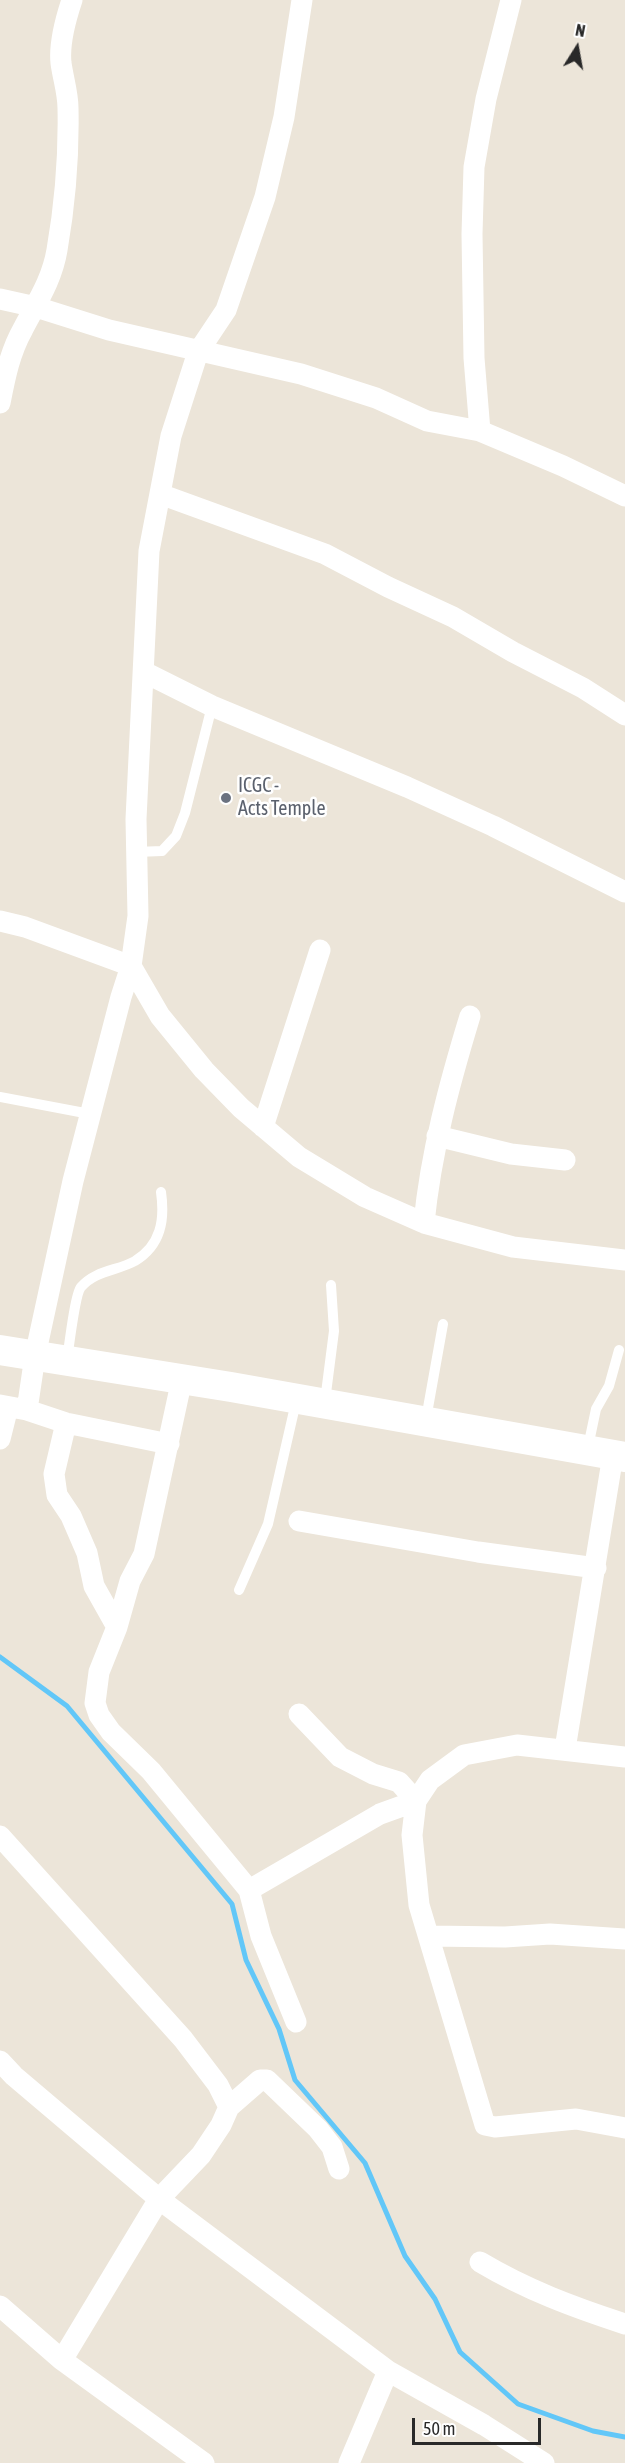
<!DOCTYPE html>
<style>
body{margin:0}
#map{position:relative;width:625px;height:2463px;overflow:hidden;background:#ece5d9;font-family:"Asap Condensed",sans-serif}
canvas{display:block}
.north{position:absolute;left:547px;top:18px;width:60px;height:60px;-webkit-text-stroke:4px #fff;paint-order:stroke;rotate:11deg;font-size:16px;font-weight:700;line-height:24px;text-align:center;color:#292929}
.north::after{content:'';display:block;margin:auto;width:21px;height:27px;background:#292929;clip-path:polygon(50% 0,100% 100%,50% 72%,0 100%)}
.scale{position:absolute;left:412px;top:2418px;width:129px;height:27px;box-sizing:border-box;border:3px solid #292929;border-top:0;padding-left:8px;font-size:18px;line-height:21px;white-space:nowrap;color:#292929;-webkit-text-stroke:4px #fff;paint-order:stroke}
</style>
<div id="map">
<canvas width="625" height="2463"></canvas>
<div class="north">N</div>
<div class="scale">50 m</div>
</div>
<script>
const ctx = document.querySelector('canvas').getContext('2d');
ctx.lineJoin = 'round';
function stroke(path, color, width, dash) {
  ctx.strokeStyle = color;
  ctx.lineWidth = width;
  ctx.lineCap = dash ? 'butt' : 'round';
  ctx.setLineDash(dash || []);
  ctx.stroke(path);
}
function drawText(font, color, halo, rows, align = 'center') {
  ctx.font = font + ' "Asap Condensed",sans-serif';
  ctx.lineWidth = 5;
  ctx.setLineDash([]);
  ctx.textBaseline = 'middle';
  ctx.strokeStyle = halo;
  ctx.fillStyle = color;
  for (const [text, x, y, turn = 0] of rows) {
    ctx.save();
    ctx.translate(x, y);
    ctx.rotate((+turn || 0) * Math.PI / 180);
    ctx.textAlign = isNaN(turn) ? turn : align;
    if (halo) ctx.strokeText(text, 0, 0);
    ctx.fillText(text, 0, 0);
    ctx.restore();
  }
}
stroke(new Path2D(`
 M0 1657 67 1706 232 1904 246 1960 279 2029 295 2080 365 2163 405 2256 435 2299 460 2352 518 2404 593 2431 625 2437`), '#62c7f8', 5);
stroke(new Path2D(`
 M136 852 162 851 176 836 185 813 212 706
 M0 1097 90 1114
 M67 1360C69 1347 75 1294 81 1287 96 1270 117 1271 135 1261 161 1245 165 1220 161 1192
 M325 1401 334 1331 331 1285
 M426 1419 443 1324
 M588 1447 596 1409 609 1386 619 1350
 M239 1590 268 1524 296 1402`), '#fff', 10);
stroke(new Path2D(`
 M0 299 36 307 109 330 301 374 376 398 427 421 480 431 563 466 625 496
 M0 403C5 377 10 352 23 329 37 302 52 280 57 250 65 204 69 155 68 108 68 93 63 78 61 63 59 44 66 18 72 0
 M480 431 474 358 472 234 474 167 486 99 511 0
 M160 494 325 554 388 587 453 617 513 652 583 688 625 715
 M144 672 212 706 407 787 493 826 625 892
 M0 921 25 927 131 966 160 1016 204 1070 241 1108 299 1157 365 1197 424 1223 513 1247 625 1260
 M263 1127 320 950
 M437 1136 511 1154 565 1160
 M424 1223C431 1152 449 1085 470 1016
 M182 1379 144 1554 130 1581 117 1627 99 1672 95 1703 99 1715 111 1732 151 1771 249 1890 261 1936 296 2022
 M0 1405 27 1410 66 1423 169 1444
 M27 1410 35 1356 73 1181 121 997 131 966 138 916 136 819 149 551 171 436 198 352 226 310 265 197 284 117 302 0
 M66 1423 54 1474 57 1495 71 1516 87 1553 94 1586 117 1627
 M0 1439 8 1407
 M299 1521 478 1552 596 1568
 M299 1714 340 1757 373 1774 399 1782 416 1801 412 1835 419 1905 485 2125 495 2127 576 2119 625 2128
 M565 1749 613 1455
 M0 1836 183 2039 218 2085 229 2107
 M249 1890 380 1814 416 1801 430 1780 464 1755 517 1745 625 1757
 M429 1936 505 1937 550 1934 625 1939
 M0 2061 14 2076 159 2199 388 2371 484 2425 544 2463
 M480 2262C527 2290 573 2307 625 2324
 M0 2306 62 2360 204 2463
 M62 2360 159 2199 201 2155 221 2125 229 2107 260 2080H267L318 2129 332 2147 339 2169
 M349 2463 388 2371`), '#fff', 21);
stroke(new Path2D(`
 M0 1350 231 1387 625 1457`), '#fff', 30);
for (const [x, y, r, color] of [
 [226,798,6,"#6b7280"]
]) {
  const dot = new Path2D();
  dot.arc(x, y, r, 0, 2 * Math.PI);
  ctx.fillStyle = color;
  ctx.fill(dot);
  stroke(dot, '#fff', 2);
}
drawText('20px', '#5b616d', '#fff', [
 ["ICGC -",238,786],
 ["Acts Temple",238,809]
], 'left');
</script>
